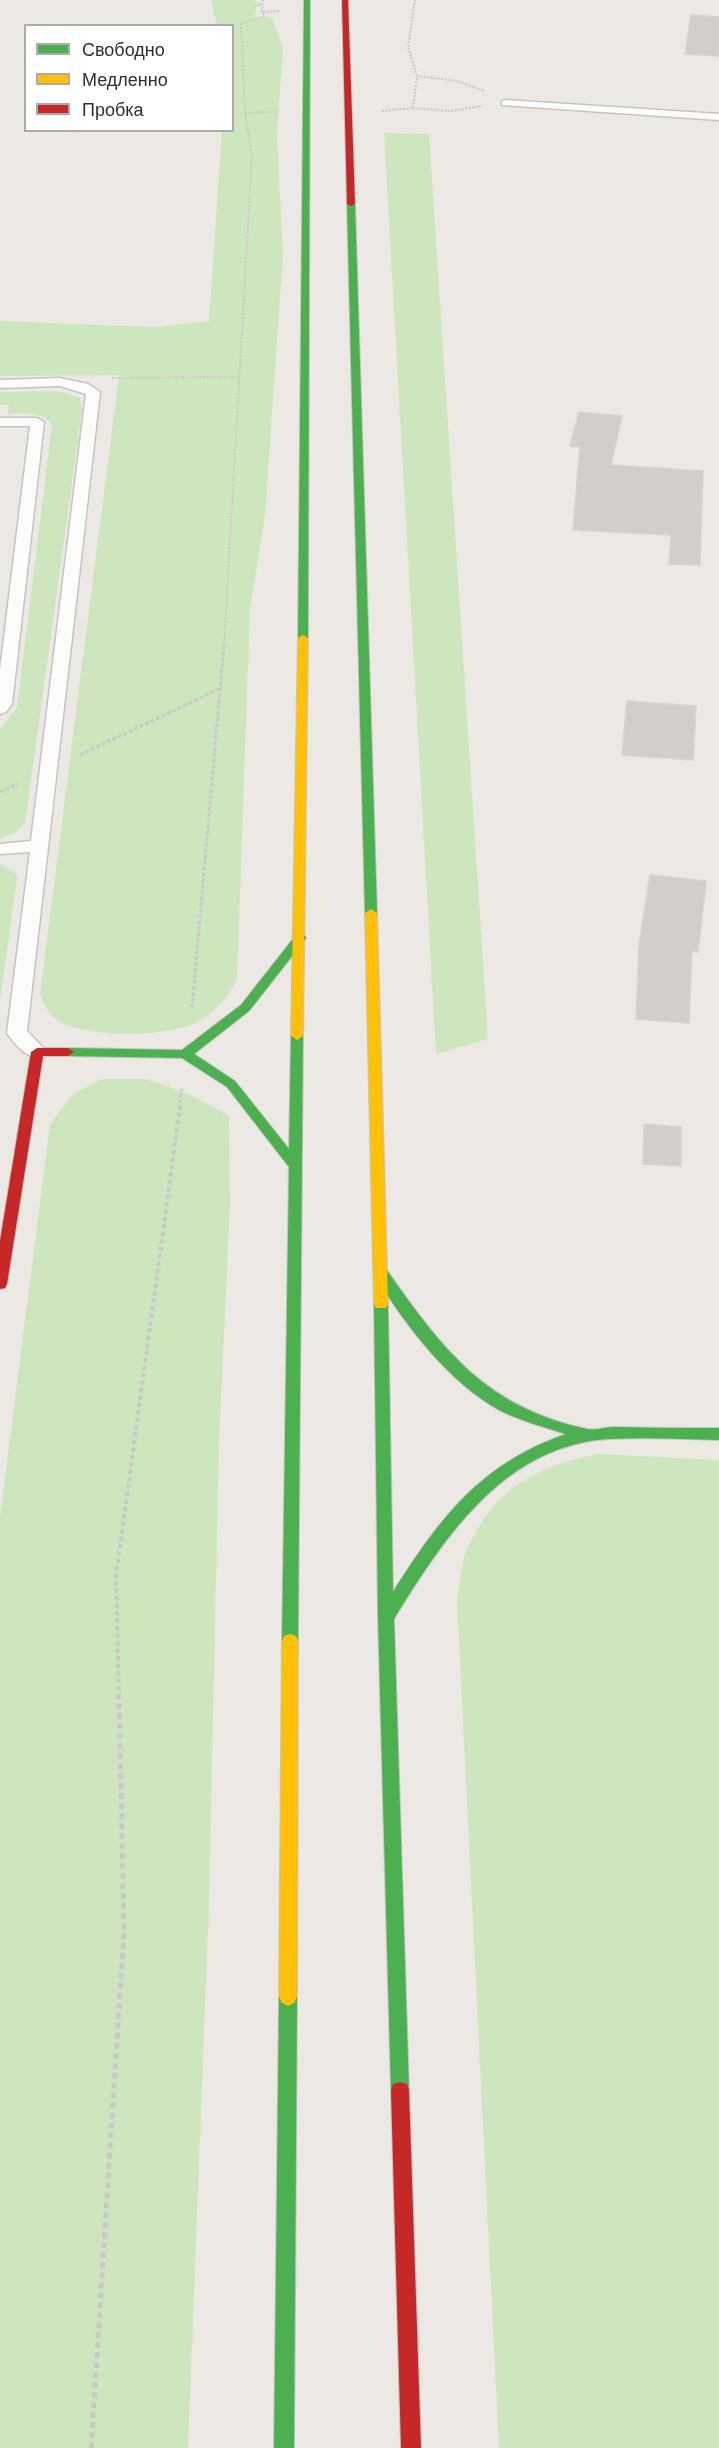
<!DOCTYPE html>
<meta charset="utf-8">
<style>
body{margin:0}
#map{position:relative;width:719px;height:2448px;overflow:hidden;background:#ece8e4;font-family:Barlow,sans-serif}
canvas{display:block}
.legend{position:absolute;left:24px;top:24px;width:210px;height:108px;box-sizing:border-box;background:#fff;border:2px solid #ababab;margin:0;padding:8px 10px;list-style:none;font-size:18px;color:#2e2e2e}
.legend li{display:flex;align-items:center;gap:12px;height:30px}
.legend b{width:30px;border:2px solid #ababab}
</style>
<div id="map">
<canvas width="719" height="2448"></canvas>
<ul class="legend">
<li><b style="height:8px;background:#4caf50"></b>Свободно</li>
<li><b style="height:8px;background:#ffc107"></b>Медленно</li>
<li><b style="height:8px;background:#c62828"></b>Пробка</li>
</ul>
</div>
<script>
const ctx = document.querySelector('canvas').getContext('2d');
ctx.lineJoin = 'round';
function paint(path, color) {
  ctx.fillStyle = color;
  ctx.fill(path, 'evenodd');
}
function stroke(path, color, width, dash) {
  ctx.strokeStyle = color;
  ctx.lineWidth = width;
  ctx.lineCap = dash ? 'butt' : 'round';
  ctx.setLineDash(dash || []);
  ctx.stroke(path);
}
paint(new Path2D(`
 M211 0H251L261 3V7H256L255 17 272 18 283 47 277 135 283 255 265 516 250 609 237 979C229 996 215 1013 197 1022 168 1038 85 1038 57 1020 48 1014 44 1004 40 994L119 375 0 376V321L155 327 209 321 222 131 232 130V26L217 25Z
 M384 133 429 134 488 1039 436 1054Z
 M54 391 67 393 80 398 82 410 25 823 16 832 0 839V729L17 707 52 425C42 411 23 413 8 414L9 405H0V392Z
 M0 864 16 873 17 878 0 1000Z
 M102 1079H147L193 1096 229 1116 230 1206 219 1441 209 1904 188 2448H0V1517L50 1124 73 1094Z
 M598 1454 719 1460V2448H499L457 1601C460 1585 461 1566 466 1551 468 1544 474 1537 477 1530 505 1481 546 1465 598 1454Z`), '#cee6be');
const building = new Path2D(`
 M691 15 719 17V56L685 54Z
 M579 412 622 416 611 465 703 471 700 565 669 564 671 535 573 530 580 447 570 446Z
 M627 701 696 706 693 760 622 755Z
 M650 875 706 881 698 952 692 951 689 1023 636 1019 639 945Z
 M644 1124 681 1127V1166L643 1164Z`);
paint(building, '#d1cecb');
stroke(building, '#d7d4d0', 1.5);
const lane = new Path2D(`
 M506 100 719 114V120L502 105V101Z
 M60 378 88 384 100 392 27 1031 47 1052 44 1057C29 1061 15 1045 7 1033L30 852 0 854V844L31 841 86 394 60 386 0 388V380Z
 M0 418H37L44 422 12 704 6 712 0 714V670L30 426H0Z`);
const fast = new Path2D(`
 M304 0H310L308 638 303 641 298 638Z
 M351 202 355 204 377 913 371 917 365 913 347 204Z
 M300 934 304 935 306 938 304 941 249 1011 194 1054 235 1081 289 1149 291 1036 297 1032 303 1036 298 1641 296 1646 290 1648 284 1646 282 1641 289 1167 227 1087 182 1058 68 1056 62 1052 68 1048 182 1050 241 1005 296 935Z
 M381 1268 386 1269C443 1350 485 1407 587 1429 595 1431 605 1427 614 1427 649 1428 684 1428 719 1428V1440C683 1439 645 1437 609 1439 504 1445 444 1538 394 1619L409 2091 407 2098 400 2100 393 2098 391 2091 378 1618 374 1304 376 1300H386L388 1304 393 1592C440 1518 480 1464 566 1434 544 1427 521 1421 501 1411 449 1383 403 1323 374 1273L376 1269Z
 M288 1988 294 1991 297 1997 294 2448H274L279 1997 282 1991Z`);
const slow = new Path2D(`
 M303 635 308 638 303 1036 297 1040 291 1036 298 638Z
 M371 909 377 913 388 1304 386 1308H376L374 1304 365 913Z
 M290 1634 296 1636 298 1641 297 1997 294 2003 288 2006 282 2003 279 1997 282 1641 284 1636Z`);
const jam = new Path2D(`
 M342 0H348L355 204 351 206 347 204Z
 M37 1048H68L74 1052 68 1056H43L7 1284 5 1288 0 1289V1241L31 1052Z
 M400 2082 407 2084 409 2091 421 2448H401L391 2091 393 2084Z`);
stroke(lane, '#c5c4c5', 3);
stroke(fast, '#c5c4c5', 2);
stroke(slow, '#c5c4c5', 2);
stroke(jam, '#c5c4c5', 2);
stroke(new Path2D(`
 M263 12 280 11
 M417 76 457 81 485 91
 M413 108 450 111 482 106
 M382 111 413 108 417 76 408 47 415 0
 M245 113 277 112
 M112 378 240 377
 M224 647 252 156 245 113 241 24 265 16 262 12 263 0`), '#c9c9c8', 2, [2, 1.5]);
stroke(new Path2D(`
 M80 755 219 689
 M0 792 18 784
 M192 1008 224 645
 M179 1109 182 1089`), '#c9c9c8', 3, [4, 2]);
stroke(new Path2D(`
 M119 1698 116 1576 180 1107`), '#c9c9c8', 4, [4.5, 3]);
stroke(new Path2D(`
 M91 2448 124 1932 119 1696`), '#c9c9c8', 5, [6, 4]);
paint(lane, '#fcfcfb');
paint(fast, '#4caf50');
paint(slow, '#ffc107');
paint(jam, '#c62828');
</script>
